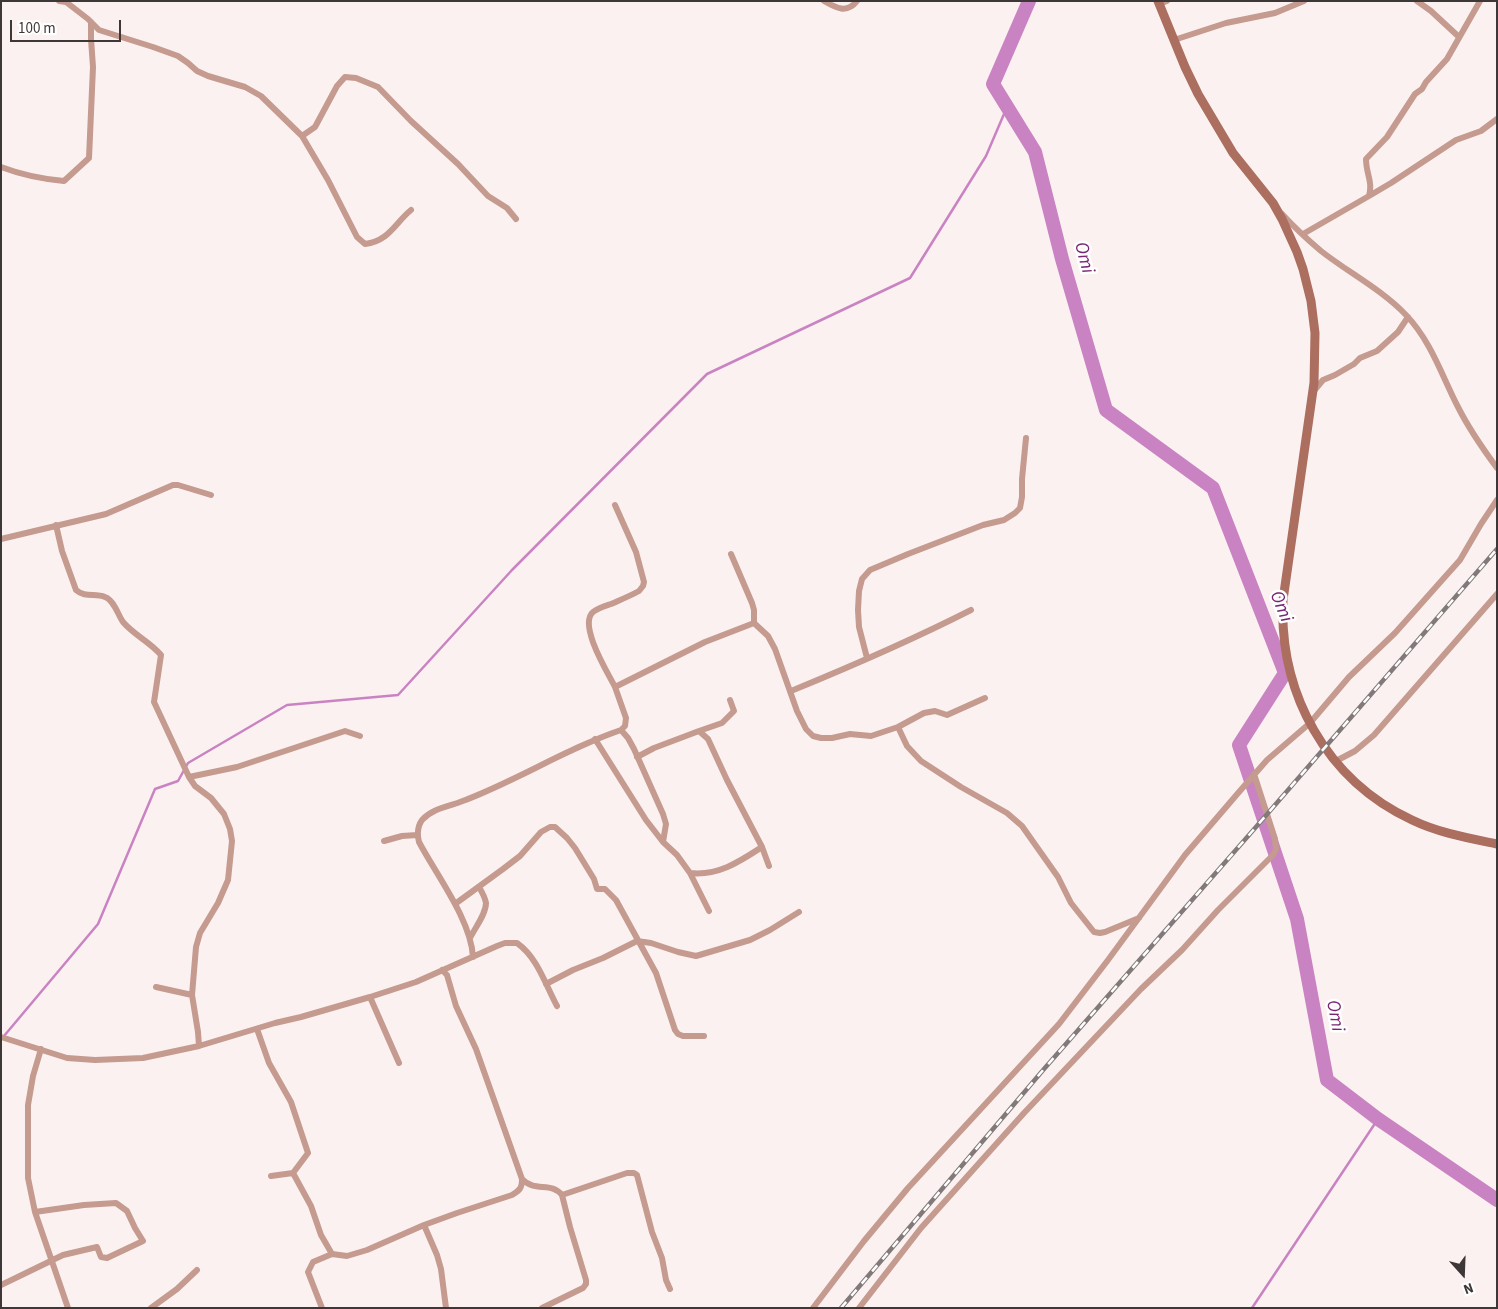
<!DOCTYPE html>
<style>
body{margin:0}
#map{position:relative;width:1498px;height:1309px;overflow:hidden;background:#fcf1f1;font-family:"Source Sans 3",sans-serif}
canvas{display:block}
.frame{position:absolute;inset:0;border:2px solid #3e3737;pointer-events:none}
.north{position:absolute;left:1438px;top:1249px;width:50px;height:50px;-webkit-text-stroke:4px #fff;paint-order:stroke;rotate:160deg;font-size:14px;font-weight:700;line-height:20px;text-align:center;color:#3e3737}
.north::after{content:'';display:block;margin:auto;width:18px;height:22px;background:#3e3737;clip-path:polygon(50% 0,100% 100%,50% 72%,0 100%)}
.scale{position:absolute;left:10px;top:20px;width:111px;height:22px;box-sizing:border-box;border:2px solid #3e3737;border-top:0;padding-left:6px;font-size:15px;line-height:18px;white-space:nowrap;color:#3e3737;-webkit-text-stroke:4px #fff;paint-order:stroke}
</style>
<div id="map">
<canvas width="1498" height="1309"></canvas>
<div class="frame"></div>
<div class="north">N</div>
<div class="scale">100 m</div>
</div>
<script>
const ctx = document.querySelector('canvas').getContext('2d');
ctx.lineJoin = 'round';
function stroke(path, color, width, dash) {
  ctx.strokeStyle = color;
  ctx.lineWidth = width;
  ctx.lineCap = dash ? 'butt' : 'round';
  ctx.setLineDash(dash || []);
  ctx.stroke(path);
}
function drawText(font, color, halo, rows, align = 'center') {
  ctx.font = font + ' "Source Sans 3",sans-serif';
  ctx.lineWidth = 5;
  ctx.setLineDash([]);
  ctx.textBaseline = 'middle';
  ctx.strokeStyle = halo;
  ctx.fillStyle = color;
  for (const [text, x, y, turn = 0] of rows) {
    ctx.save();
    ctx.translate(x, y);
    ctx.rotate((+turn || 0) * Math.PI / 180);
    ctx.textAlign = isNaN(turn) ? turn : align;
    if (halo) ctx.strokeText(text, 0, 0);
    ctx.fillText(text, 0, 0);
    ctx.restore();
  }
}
stroke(new Path2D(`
 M4 1036 98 924 155 789 178 781 188 763 287 705 398 695 512 570 707 374 910 278 986 156 1007 107
 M1252 1308 1378 1119`), '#ca83c2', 2.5);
stroke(new Path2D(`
 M1029 1 993 84 1035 152 1062 259 1106 410 1213 488 1285 673 1239 745 1297 919 1327 1080 1378 1119 1497 1200`), '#ca83c2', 14);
stroke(new Path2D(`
 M59 1 66 2 88 19 99 30 153 47 178 56 188 63 197 71 208 76 245 87 261 96 302 136 328 180 357 237 365 244C389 241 395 223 411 210
 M824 1C836 8 847 14 857 1
 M1417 1 1431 11 1459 37
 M1159 4 1167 1
 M1174 40 1226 23 1275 13 1304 1
 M302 136 315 127 337 86 345 77 356 78 378 87 411 121 458 164 488 196 507 208 516 219
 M1 167C22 175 42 179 64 181L89 158 93 67 91 39V22
 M1369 196 1391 183 1456 140 1481 131 1497 119
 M1282 214C1294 227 1308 240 1321 251 1349 273 1381 289 1406 315 1431 341 1442 376 1458 407 1469 429 1483 449 1497 468
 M1303 234 1369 196C1373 181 1366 174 1366 159L1387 137 1415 94 1422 89 1426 82 1447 59 1480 1
 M1313 392 1323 380 1335 375 1354 364 1360 358 1377 351 1398 332 1408 317
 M56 525 62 551 76 590C85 598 95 593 105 597 114 600 118 615 123 622 134 635 150 642 161 655L154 702 189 777 195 786 211 798 224 814 230 829 232 841 228 880 218 903 200 933 196 947 192 995 198 1032 199 1046
 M1 539 106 514 173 485H178L211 495
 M731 554 752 603 754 610V623
 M867 658 859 627 858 610 859 591 862 579 870 570 908 554 983 525 1004 520 1015 513 1020 508 1022 497V479L1026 438
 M615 687C608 673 578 625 593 612 598 608 605 606 611 604 620 600 630 596 639 591L643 586 644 582 636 552 615 505
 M791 691C852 666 912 640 971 610
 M898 727 907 746 921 761 961 787 1007 813 1022 826 1058 877 1071 903 1094 932 1100 933 1105 932 1139 918
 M621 730 628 738 634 749 663 814 666 824 663 842
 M699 731 722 723 734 711 730 700
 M595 739 646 820 663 842 677 855 690 873C718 876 739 862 762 847
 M637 757 654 748 699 731 708 739 727 780 762 847 769 866
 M1336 761 1355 751 1374 735 1497 594
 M189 777 237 767 345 731 360 736
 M384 841 402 836 417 835
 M690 873 709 911
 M455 904 503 869 520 856 541 832 550 827H555L567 838 575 848 594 879 597 889H605L616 900 656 973 675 1030 678 1034 683 1036H704
 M470 938C475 928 486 914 486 903 485 897 482 892 479 887
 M473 957C471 920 437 876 419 842 417 834 417 827 422 820 432 809 447 807 460 802 515 782 565 749 621 730L625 726 626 718 615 687 705 642 754 623 768 636 775 649 797 711 806 729 813 736 821 738H832L850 734 871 736 898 727 924 713 935 711 947 715 985 698
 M546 984 573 970 603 958 637 941 651 943 678 952 696 956 750 940 770 930 799 912
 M156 987 192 995
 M370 997 399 1063
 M257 1029 269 1063 291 1102 308 1153 293 1173 271 1176
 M1 1037 67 1058 95 1060 143 1058 199 1046 275 1023 301 1017 370 997 416 982 497 946 505 943H517C538 958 545 984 557 1006
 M41 1049 33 1076 28 1105V1178L35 1212 68 1308
 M293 1173 311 1206 321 1235 332 1254 347 1256 367 1250 424 1225 457 1213 512 1195C520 1190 522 1188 522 1179L476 1049 456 1006 447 975 442 970
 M522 1179C535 1193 551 1181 562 1195L570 1227 586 1280V1284L583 1288 542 1308
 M562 1195 627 1173H634L637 1175 652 1232 662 1258 666 1280 670 1289
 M424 1225 437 1255 441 1269 446 1308
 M1 1285 63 1255 97 1247 101 1257 107 1258 143 1241 135 1228 127 1211 116 1203 84 1205 35 1212
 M151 1308 177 1289 197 1270
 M322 1308 308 1272 313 1262 332 1254
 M813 1308 864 1241 908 1188 1059 1024 1108 960 1185 855 1239 792 1267 760 1310 723 1349 677 1395 633 1460 560 1481 524 1497 500
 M859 1308 921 1228 1024 1113 1141 989 1182 950 1218 910 1273 855 1276 849 1275 839 1254 774`), '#c59a8f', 6);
stroke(new Path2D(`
 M1158 1 1185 67 1198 94 1233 153 1273 203 1282 219 1297 252 1303 269 1311 301 1315 333 1314 383 1283 600C1279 693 1326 780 1412 820 1439 833 1468 838 1497 844`), '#ab6e5f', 9);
const rail = new Path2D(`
 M841 1308 1044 1069 1249 835 1497 549`);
stroke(rail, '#827a7a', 4.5);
stroke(rail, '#fff', 2.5, [8]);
drawText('italic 19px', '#792573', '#fff', [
 ["Omi",1083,258,75],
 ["Omi",1280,607,68],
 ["Omi",1334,1016,79]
]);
</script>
